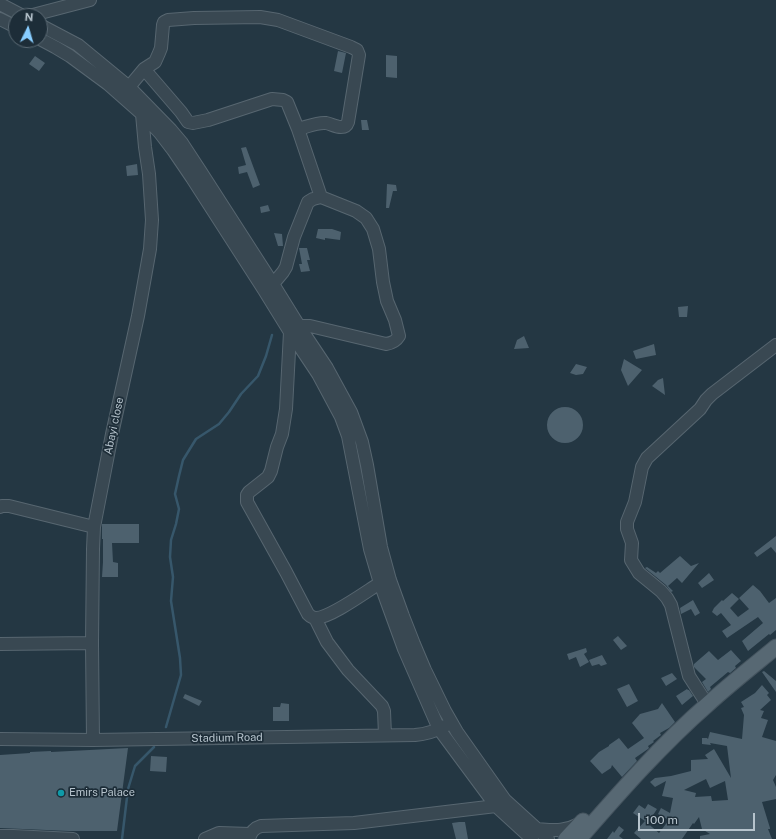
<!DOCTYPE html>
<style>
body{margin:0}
#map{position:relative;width:776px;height:839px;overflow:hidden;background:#243743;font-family:"Public Sans",sans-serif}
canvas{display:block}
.north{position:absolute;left:8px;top:8px;width:40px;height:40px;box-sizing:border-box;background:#1d2d38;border:1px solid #5a6973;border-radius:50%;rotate:5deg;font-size:11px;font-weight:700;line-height:16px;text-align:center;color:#b6c3cc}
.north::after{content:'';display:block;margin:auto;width:14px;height:18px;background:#88cdff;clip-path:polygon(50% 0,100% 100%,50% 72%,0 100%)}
.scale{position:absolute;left:638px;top:813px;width:117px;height:18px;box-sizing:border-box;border:2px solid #b6c3cc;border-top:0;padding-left:5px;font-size:12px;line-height:14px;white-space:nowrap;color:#b6c3cc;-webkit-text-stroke:3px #1d2d38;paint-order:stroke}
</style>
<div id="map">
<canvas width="776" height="839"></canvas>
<div class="north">N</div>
<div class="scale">100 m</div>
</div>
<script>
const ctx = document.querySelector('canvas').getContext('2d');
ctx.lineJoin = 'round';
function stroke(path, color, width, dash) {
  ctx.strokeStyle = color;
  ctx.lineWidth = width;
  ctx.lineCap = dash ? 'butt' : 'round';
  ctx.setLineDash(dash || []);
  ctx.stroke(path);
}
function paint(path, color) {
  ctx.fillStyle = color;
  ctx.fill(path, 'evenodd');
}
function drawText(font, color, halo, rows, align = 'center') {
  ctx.font = font + ' "Public Sans",sans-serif';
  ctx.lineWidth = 3.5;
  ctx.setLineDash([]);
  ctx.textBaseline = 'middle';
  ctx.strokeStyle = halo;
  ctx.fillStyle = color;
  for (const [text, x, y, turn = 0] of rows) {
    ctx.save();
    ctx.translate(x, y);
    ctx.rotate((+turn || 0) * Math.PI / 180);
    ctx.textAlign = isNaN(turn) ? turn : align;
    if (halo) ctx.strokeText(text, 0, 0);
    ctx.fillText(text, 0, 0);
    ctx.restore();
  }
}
stroke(new Path2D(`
 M166 727 181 675 180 658 171 601 173 577 170 557 171 540 176 524 179 509 175 494 179 476 183 460 196 439 219 424 229 412 241 394 258 376 266 356 272 335
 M122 839 128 789 135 766 154 747`), '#37576b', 2.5);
paint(new Path2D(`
 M338 51 346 53 342 73 334 71Z
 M386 55 397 56V78L386 77Z
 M35 56 45 63 39 71 29 64Z
 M361 120H367L369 130H362Z
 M246 147 260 185 253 188 247 172 239 174 238 167 246 165 241 148Z
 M137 164 138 175 127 176 126 166Z
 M387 184 396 185 397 191H393L389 208H386Z
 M268 205 270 211 261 213 260 207Z
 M318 229H332L341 232 340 240 325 238V240L316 238Z
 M274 233 282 234 283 246H278Z
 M299 248H307L310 260H307L310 271 301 272 299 264H302Z
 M688 306 687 317H679L678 307Z
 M524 336 529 348 514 349 517 340Z
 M654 344 656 355 636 359 633 351Z
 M624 359 642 370 628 386 621 370Z
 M576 364 587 367 583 374 576 375 570 373Z
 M663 378 665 395 652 386 658 380Z
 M547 425a18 18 0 1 1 36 0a18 18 0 1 1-36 0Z
 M102 524H139V543H112L113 562 118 563V577H102L103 562V539H102Z
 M776 536V553L771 547 757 557 754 553Z
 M680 556 691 566 699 563 682 583 677 578 668 586 673 591 671 592 666 585 645 568 647 567 656 573 658 571 660 573Z
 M709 573 714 580 702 588 698 583Z
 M753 585 760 591 769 603 776 598V630L770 635 769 634 748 651 742 641 763 623 758 617 727 638 722 631 731 625 721 613 717 616 712 612 714 608 722 600 723 601 732 593 739 599 730 608 738 617 749 609 739 598Z
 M693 600 700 613 695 616 691 609 681 614 680 608Z
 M618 636 627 646 621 650 613 640Z
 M586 648 587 652 584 654 589 662 580 667 576 657 569 660 567 654Z
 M731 650 741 661 735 666 736 668 730 673 728 672 710 687 711 689 708 692 702 682 706 679 694 667V664L709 651 718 660Z
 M602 655 607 664 601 666 599 664 592 666 589 660Z
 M764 671 776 681V692L762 672Z
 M672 673 677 679 666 686 661 678Z
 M629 684 638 701 627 707 617 689Z
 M762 685 769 693 767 695 771 700 760 710 764 711 761 718 768 720 762 737 776 741V775L773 780 776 787V799L762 802 770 828V829H768L772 839H700V836L710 834 702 829 699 817 694 824 693 823 682 839H641L634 833 645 821 633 813 639 805 645 809 648 804 657 809 648 823 645 821 659 833 669 820 658 814 661 808 670 813 673 798 662 796 666 781 655 787 650 782 655 778 671 776 691 771V760L708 759 705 755 714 749 731 778 727 746 710 743 711 745 702 744V738H707L708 739 710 732 742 739 744 715 741 708 744 707 741 702 755 693ZM706 779 710 788 725 781 728 800 712 801 711 796 695 797 696 793 684 790Z
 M687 689 688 690H689L693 696 682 705 676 696Z
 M185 694 202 701 199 706 183 698Z
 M281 703 289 704V721H273V707H280Z
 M662 703 675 722 669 728 660 733 661 735 653 741 654 742 648 746 649 748 648 749 635 758 637 761 622 777 612 765 611 768 602 774 590 761 599 752 609 746V745L619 738 628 749 644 738 632 723 640 714 658 709Z
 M128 748 117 831H69L0 828V755L30 753V752L51 751V752Z
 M151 756 167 757 166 772 150 771Z
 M459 822H465L468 839H456L452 823Z
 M619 826 624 830 619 836 623 839H607L613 831 614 833Z`), '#4d616e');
const minor = new Path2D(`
 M0 4 23 16
 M29 16 90 0
 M0 19 16 27
 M40 25 78 45 129 87 171 130 182 143 201 172 273 284 299 326 327 368 351 412 362 442 367 465 381 547 390 580 403 616 414 644 425 670 445 711 457 732 505 800 548 839
 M40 39 55 47 70 56 108 84 142 114 160 133 173 150 192 178 264 290 290 332 318 374 341 417 348 436 370 549 380 583 404 649 439 729 496 806 532 839
 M144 69 181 112 188 122 193 123 208 120 272 99 283 100 287 102 298 129 321 197
 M129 87 144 69 155 62 159 53 161 48 163 25 164 22 168 20 194 18 260 17 278 20 351 47 357 50 359 55 348 122C347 125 345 127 341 127 336 127 331 124 326 123 317 122 307 127 298 129
 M273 284 283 272 286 267 294 237 308 202 313 199 321 197 356 211 366 218 373 229 379 249 383 282 387 301 395 320 399 336C396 341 393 343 386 344L310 326H299
 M290 332 286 409 282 434 277 447 271 471 268 477 263 481 249 492 247 495V502L286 572 308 614C310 616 313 618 316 618 330 618 367 591 380 583
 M0 507 2 506H9L94 527
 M315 618 327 642 348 670 382 706 384 711 385 735
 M0 644 92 643
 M707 704 689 676 671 605 667 598 661 591 639 573 631 560 632 543 627 529V522L635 502 642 467 647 458 700 409 706 400 712 394 776 345
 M0 739 93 740 415 735C426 734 436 731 445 726
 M93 740 92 643 93 549 94 527 112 434 138 316 150 249 152 220 149 174 145 147 142 114
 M537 829C553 830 564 832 579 824
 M0 836H13L73 839
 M205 839 219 833 250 834
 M249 839C251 832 254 828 261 826L354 823 496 806`);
const major = new Path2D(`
 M566 839 583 821
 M579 839C620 792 661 745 708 704 730 684 753 666 776 647`);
stroke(minor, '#576670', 14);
stroke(major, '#45545f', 17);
stroke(minor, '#394852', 12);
stroke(major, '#576873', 15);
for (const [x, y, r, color] of [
 [61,793,4,"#0f9aa8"]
]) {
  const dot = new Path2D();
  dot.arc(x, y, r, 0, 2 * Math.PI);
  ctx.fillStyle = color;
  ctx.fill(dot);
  stroke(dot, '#1d2d38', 1.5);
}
drawText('11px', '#b6c3cc', '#1d2d38', [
 ["Abayi close",114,426,-78],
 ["Stadium Road",227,738,-1]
]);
drawText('11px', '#b6c3cc', '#1d2d38', [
 ["Emirs Palace",69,793]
], 'left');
</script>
